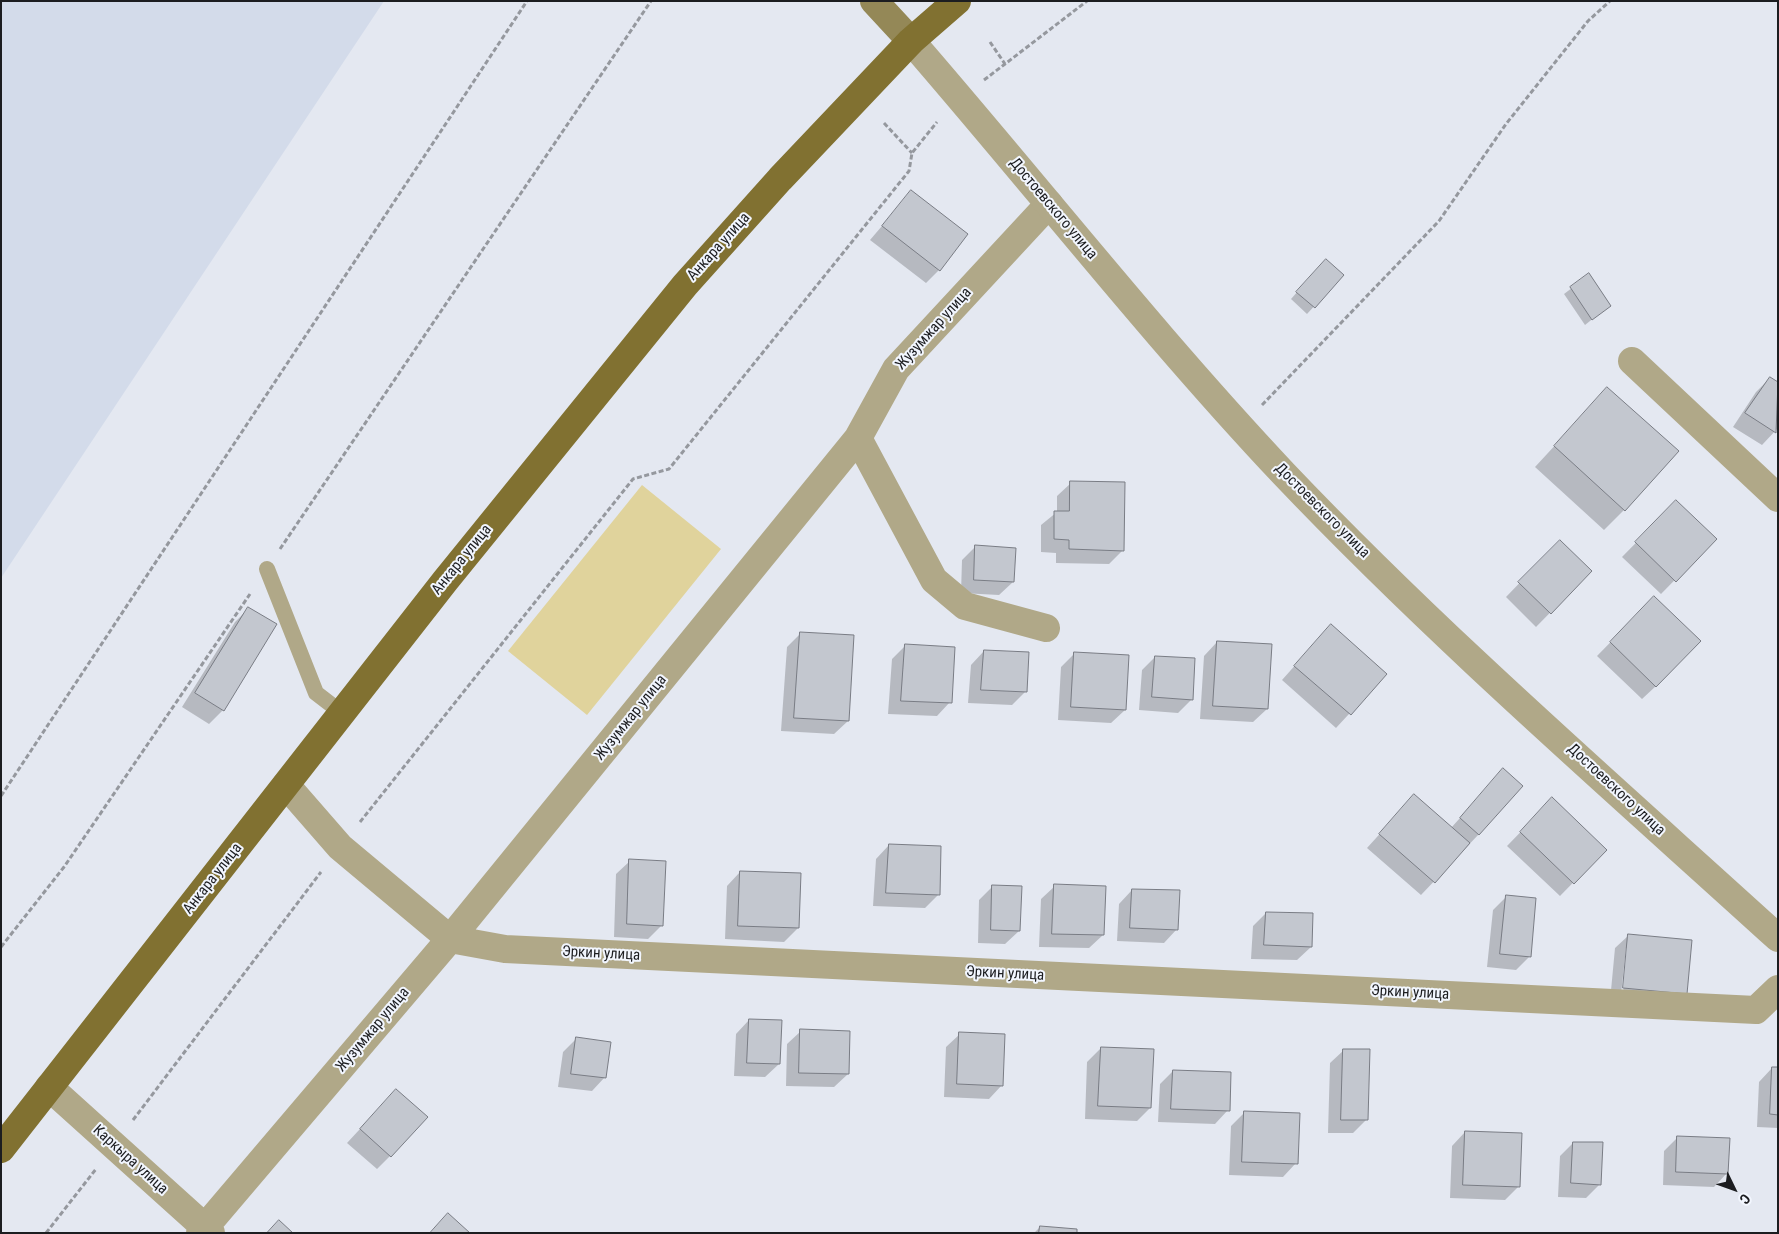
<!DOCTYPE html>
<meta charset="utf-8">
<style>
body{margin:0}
#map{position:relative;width:1779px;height:1234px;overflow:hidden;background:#e4e8f1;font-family:"Roboto Condensed",sans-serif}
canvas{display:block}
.frame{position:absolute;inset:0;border:2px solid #1c1d20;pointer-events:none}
.north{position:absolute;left:1709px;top:1164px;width:50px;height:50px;-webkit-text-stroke:4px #f2f6fe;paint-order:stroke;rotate:132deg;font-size:14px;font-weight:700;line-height:20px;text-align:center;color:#1c1d20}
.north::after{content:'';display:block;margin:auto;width:18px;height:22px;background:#1c1d20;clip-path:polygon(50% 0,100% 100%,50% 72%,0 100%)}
</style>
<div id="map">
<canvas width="1779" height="1234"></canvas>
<div class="frame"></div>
<div class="north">С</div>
</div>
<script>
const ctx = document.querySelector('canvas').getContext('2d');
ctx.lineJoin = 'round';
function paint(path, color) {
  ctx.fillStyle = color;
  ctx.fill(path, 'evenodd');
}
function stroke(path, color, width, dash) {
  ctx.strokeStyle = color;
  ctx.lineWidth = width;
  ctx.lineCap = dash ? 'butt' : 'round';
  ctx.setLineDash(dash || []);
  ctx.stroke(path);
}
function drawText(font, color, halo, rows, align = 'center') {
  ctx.font = font + ' "Roboto Condensed",sans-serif';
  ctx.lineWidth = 4;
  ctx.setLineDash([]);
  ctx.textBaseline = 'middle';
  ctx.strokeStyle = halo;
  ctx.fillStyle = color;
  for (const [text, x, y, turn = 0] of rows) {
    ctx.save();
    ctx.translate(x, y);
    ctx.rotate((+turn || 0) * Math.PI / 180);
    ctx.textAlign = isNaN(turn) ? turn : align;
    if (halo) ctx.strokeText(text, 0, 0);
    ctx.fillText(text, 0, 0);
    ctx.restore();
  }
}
paint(new Path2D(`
 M1 1H384L1 578Z`), '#d3dbea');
paint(new Path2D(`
 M642 485 721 549 587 715 508 651Z`), '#e0d39c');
paint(new Path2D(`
 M911 192 939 270 926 283 870 240Z
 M1319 267 1342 276 1307 314 1291 299Z
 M1589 275 1610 305 1585 325 1564 294Z
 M1770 378 1778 384V428L1762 445 1733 427 1756 392Z
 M1607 389 1624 510 1604 530 1535 467Z
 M1071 483 1123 550 1109 564 1056 563V553L1041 552V525L1057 512V496Z
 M1676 502 1715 539 1661 594 1622 557Z
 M1560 541 1591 571 1536 627 1506 597Z
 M976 546 1013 582 999 595 961 593 962 560Z
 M249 608 275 625 223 710 209 724 182 707 235 622Z
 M1641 611 1656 686 1642 699 1597 656Z
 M1331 625 1386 674 1336 728 1282 680Z
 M801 633 848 721 834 734 781 731 787 647Z
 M1217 642 1267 709 1253 722 1200 719 1204 656Z
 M905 646 950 702 937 716 888 714 892 659Z
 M984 651 1025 692 1012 705 968 703 971 665Z
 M1075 653 1125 710 1111 723 1058 720 1061 667Z
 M1155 657 1192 699 1178 713 1139 710 1142 670Z
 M1503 770 1479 834 1421 895 1367 848 1414 796 1451 828Z
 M1539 813 1605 850 1560 896 1507 846Z
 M889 845 938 895 925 908 873 906 876 859Z
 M630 861 662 925 648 939 614 937 616 874Z
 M740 872 798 928 784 942 725 939 727 886Z
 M993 886 1019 931 1005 944 978 943 979 900Z
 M1055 886 1103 935 1089 948 1039 947 1041 899Z
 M1132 890 1177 929 1164 943 1117 941 1119 904Z
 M1506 897 1530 956 1516 970 1487 967 1493 910Z
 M1266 913 1311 947 1297 960 1251 959 1253 926Z
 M1629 935 1685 994 1610 1001 1615 948ZM1626 948H1628L1623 994H1621Z
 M749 1020 779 1064 765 1077 734 1076 736 1034Z
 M801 1031 848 1074 834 1087 786 1086 787 1044Z
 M960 1034 1002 1085 989 1099 944 1097 946 1047Z
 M576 1039 605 1077 592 1091 558 1087 563 1052Z
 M1101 1048 1150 1108 1137 1121 1085 1119 1087 1062Z
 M1344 1050 1366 1120 1353 1133H1328L1330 1063Z
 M1772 1068 1778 1069V1128L1757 1127 1759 1082Z
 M1173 1071 1228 1110 1215 1124 1158 1122 1160 1084Z
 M396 1090 390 1156 377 1169 347 1143Z
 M1245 1112 1296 1163 1283 1177 1229 1175 1231 1126Z
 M1465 1132 1518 1187 1505 1200 1450 1198 1452 1146Z
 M1677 1138 1727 1173 1714 1187 1663 1185 1664 1151Z
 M1573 1143 1600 1184 1586 1198 1558 1197 1560 1156Z
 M1040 1227 1076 1233H1034Z`), '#0003');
const building = new Path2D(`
 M911 190 968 234 940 271 882 226Z
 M1326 259 1344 275 1315 308 1296 292Z
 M1589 273 1611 306 1592 320 1570 287Z
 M1770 377 1778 382 1776 433 1745 413Z
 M1607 387 1679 451 1625 511 1554 446Z
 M1070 481 1125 482 1124 551 1069 549V540L1054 539V511H1069Z
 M1676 500 1717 539 1676 582 1635 542Z
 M1560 540 1592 571 1551 614 1518 582Z
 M975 545 1016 548 1014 582 974 580Z
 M1654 596 1701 641 1656 687 1610 642Z
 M248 607 277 624 224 711 195 693Z
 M1331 624 1387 674 1351 715 1294 666Z
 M800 632 854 635 849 721 794 718Z
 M1217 641 1272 644 1268 709 1213 706Z
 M905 644 955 647 952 703 901 701Z
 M984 650 1029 652 1027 692 981 690Z
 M1074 652 1129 655 1126 710 1071 707Z
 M1155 656 1195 658 1193 700 1152 697Z
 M1503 768 1523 786 1479 835 1460 818Z
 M1414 794 1470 843 1435 883 1379 834Z
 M1552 797 1607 850 1574 884 1520 832Z
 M889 844 941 846 940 895 886 893Z
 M629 859 666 861 663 926 627 924Z
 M740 871 801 873 799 928 738 926Z
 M1054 884 1106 886 1104 935 1052 934Z
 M992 885 1022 886 1020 931 991 930Z
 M1132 889 1180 890 1178 930 1130 928Z
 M1506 895 1536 898 1531 957 1500 954Z
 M1266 912 1313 913 1312 947 1264 945Z
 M1628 934 1692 940 1687 994 1623 988Z
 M749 1019 782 1020 780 1064 747 1063Z
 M800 1029 850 1031 849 1074 799 1073Z
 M959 1032 1005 1034 1003 1086 957 1084Z
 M576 1037 611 1042 606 1078 571 1074Z
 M1101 1047 1154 1049 1151 1108 1098 1106Z
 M1343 1049H1370L1368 1120H1341Z
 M1772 1067H1778V1115L1770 1114Z
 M1173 1070 1231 1072 1230 1111 1171 1109Z
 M396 1089 428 1117 391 1157 360 1129Z
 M1244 1111 1300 1113 1298 1164 1242 1162Z
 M1465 1131 1522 1133 1520 1187 1463 1185Z
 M1677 1136 1730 1138 1728 1174 1676 1172Z
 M1573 1142H1603L1601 1185 1571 1183Z
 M448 1213 470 1233H430Z
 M279 1220 293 1233H267Z
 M1040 1226 1077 1229V1233H1039Z`);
paint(building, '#c3c7cf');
stroke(building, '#797c84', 1);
stroke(new Path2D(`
 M990 42 1005 64 1087 1
 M984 80 1005 64
 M884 123 912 153
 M1262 405 1439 221 1506 124 1588 21 1610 1
 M280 549 651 1
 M1 796 527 1
 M360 822 633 479 669 469 909 171 912 153 937 122
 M1 947 64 867 250 594
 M133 1120 321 872
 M46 1233 96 1169`), '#95989e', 3, [5, 2.5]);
stroke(new Path2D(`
 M267 569 316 693 342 713`), '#b0a888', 16);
stroke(new Path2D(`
 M1632 361 1778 498
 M858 438 934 580 965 606 1046 628
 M286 785 340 847 450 939 505 949 1756 1010 1778 989
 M49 1087 211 1233
 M200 1233 450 939 858 438 896 369 1049 204`), '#b0a888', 28);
stroke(new Path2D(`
 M911 41C1036 185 1153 335 1284 474 1438 636 1612 787 1778 938`), '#b0a888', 28);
stroke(new Path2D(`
 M874 1 911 41`), '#948857', 28);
stroke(new Path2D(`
 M1 1149 445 581 685 285 780 179 911 41 957 1`), '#817131', 28);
drawText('15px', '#1c1d20', '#f2f6fe', [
 ["Достоевского улица",1053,209,50],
 ["Анкара улица",719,247,-48],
 ["Жузумжар улица",934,329,-48],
 ["Достоевского улица",1322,511,45],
 ["Анкара улица",462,560,-51],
 ["Жузумжар улица",631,718,-51],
 ["Достоевского улица",1616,790,43],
 ["Анкара улица",213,879,-52],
 ["Эркин улица",601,954,3],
 ["Эркин улица",1005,974,3],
 ["Эркин улица",1410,993,3],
 ["Жузумжар улица",373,1030,-50],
 ["Каркыра улица",130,1160,42]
]);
</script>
